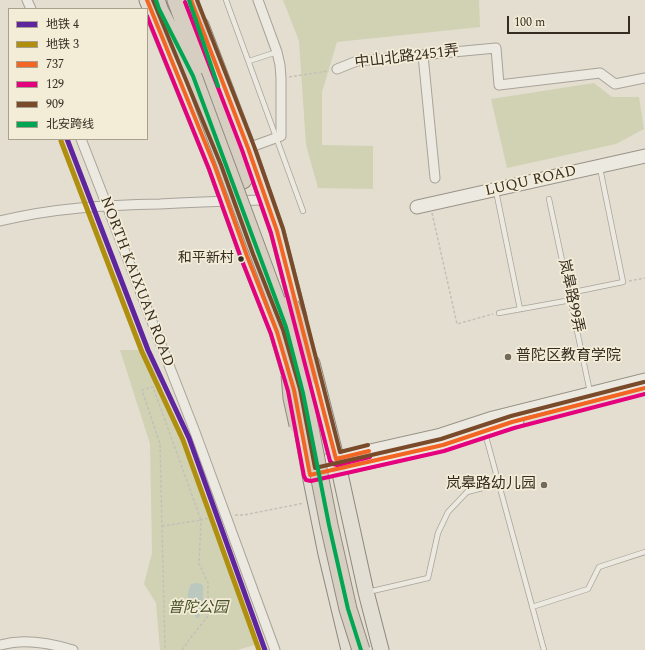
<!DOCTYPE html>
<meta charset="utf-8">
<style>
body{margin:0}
#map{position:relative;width:645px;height:650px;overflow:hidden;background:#e3ded0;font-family:Spectral,"Noto Sans SC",serif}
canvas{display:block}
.legend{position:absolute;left:8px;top:8px;width:140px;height:132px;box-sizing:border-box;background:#f3ecd7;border:1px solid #a89f8e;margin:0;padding:5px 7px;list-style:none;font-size:12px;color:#372c21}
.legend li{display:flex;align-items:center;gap:8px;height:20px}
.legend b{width:20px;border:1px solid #a89f8e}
.scale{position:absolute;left:507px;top:16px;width:123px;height:18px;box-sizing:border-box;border:2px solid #372c21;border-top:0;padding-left:5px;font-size:12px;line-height:14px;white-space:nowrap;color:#372c21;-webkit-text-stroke:3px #f3ecd7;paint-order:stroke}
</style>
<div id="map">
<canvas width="645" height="650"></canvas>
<ul class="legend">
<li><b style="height:5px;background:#5f259f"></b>地铁 4</li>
<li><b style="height:5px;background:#af8f0d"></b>地铁 3</li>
<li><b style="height:5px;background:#f26522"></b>737</li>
<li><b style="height:5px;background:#e5007d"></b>129</li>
<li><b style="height:5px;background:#7a4b2a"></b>909</li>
<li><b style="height:5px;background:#00a651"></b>北安跨线</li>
</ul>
<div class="scale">100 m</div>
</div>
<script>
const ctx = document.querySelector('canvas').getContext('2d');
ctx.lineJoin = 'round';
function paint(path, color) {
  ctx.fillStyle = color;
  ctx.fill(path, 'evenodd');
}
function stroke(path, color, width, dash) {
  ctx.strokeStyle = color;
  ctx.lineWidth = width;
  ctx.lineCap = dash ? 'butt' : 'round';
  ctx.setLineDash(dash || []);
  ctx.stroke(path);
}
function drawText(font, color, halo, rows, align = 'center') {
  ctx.font = font + ' Spectral,"Noto Sans SC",serif';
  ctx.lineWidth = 3.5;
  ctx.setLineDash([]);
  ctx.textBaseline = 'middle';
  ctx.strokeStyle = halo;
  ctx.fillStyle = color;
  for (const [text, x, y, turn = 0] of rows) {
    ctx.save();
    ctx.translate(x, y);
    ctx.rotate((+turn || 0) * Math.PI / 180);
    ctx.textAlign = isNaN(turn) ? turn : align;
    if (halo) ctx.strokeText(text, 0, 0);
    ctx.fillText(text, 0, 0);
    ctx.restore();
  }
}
paint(new Path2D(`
 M283 0H479L480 27 337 42 322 92V145L373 146V189L318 188 306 145 299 41Z
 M594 83 612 97H639L644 129 616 144 507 168 491 99Z
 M120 350H148L255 645 237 650H160L156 603 144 584 152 553 150 444Z`), '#d1d2b4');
paint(new Path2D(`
 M198 583 203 585V608L198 619C191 613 186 603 188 594 188 591 190 587 191 584Z`), '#bac8c0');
const lane = new Path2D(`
 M226 0 303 211
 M249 61 277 52
 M496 191 520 309
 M549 199 590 392
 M499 313 571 300 579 291 623 282 600 168
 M485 433 544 650
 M368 592 428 578 438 533 448 512 467 492 498 484
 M532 607 588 589 599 567 645 552`);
const street = new Path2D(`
 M27 0 31 9
 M423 55 435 178
 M337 69 357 61 496 48 499 85 600 73 615 84 645 78
 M81 139 195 432 275 650
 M248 148 281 136V78L280 65 277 52 258 0
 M0 221C53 208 106 205 160 204 195 202 231 201 266 200
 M0 645C6 644 13 642 19 642 37 641 56 645 73 650`);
const secondary = new Path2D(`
 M417 207 645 156
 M308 465 441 435 493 418 645 380
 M310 475 339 469 443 445 517 421`);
const primary = new Path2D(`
 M147 0 215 167 247 256 277 332 290 376
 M201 25 248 148 277 231 299 317
 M312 363 339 469 366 592 381 650
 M299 413 310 475 326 554 349 650`);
const highway = new Path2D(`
 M156 0 159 9 193 76
 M176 0 243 180
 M189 0 202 38`);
stroke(lane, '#a9a399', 6);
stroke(street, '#a9a399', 11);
stroke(secondary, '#999388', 15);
stroke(primary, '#8e897f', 17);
stroke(highway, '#8e897f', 19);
stroke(new Path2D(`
 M289 77 329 71
 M432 213 457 324 493 314
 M629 281 645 278
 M235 515H244L304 503
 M162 526 201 520 153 387 142 390 160 444 165 650
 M182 650 192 636 208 616V583L199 564 201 520 218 516`), '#c4c0b7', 1.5, [3, 2]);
stroke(lane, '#ece9e1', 4.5);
stroke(street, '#ece9e1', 9);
stroke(secondary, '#ece9e1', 13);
stroke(primary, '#e3ded3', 15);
stroke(highway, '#d6cfc1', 17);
const highwayBridge = new Path2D(`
 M193 76 286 327 303 393 329 525 348 609 361 650
 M290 304 300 331 311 375
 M290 375 292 398 298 425`);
stroke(highwayBridge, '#8e897f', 19, []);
stroke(highwayBridge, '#d6cfc1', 17);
stroke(new Path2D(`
 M147 0 215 167 247 256 277 332 294 390 310 475 443 445 512 422 645 388
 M191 0 248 148 277 231 336 459 369 451`), '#f26522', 4);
stroke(new Path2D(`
 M185 2 242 150 271 233 330 461 333 464 337 465 370 457
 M147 16 209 169 241 258 271 334 288 391 304 476 306 480 311 481 444 451 514 428 645 394`), '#e5007d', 4);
stroke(new Path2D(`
 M153 0 221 165 253 254 283 330 300 389 315 468 441 439 511 416 644 382
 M197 0 254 146 283 229 340 452 368 445`), '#7a4b2a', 4);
stroke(new Path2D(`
 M156 0 159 9 193 76 286 327 303 393 329 525 348 609 361 650
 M189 0 218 86`), '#00a651', 4);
stroke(new Path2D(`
 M67 139 148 350 189 438 265 650`), '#5f259f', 5);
stroke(new Path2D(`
 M61 141 142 352 183 440 259 650`), '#af8f0d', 5);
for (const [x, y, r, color] of [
 [241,259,3.5,"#372c21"],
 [508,357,4,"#736a5e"],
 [544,485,4,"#736a5e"]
]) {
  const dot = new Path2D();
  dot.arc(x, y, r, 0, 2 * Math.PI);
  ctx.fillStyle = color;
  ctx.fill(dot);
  stroke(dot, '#f3ecd7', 1.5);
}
drawText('14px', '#372c21', '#f3ecd7', [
 ["和平新村",234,259]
], 'right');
drawText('15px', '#372c21', '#f3ecd7', [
 ["中山北路2451弄",407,58,-7],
 ["LUQU ROAD",531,182,-13],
 ["NORTH KAIXUAN ROAD",136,282,69],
 ["岚皋路99弄",570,296,78]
]);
drawText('15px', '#372c21', '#f3ecd7', [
 ["普陀区教育学院",516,357],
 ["岚皋路幼儿园",536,485,"right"]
], 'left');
drawText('italic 15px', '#475229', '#f3ecd7', [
 ["普陀公园",198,609]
]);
</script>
